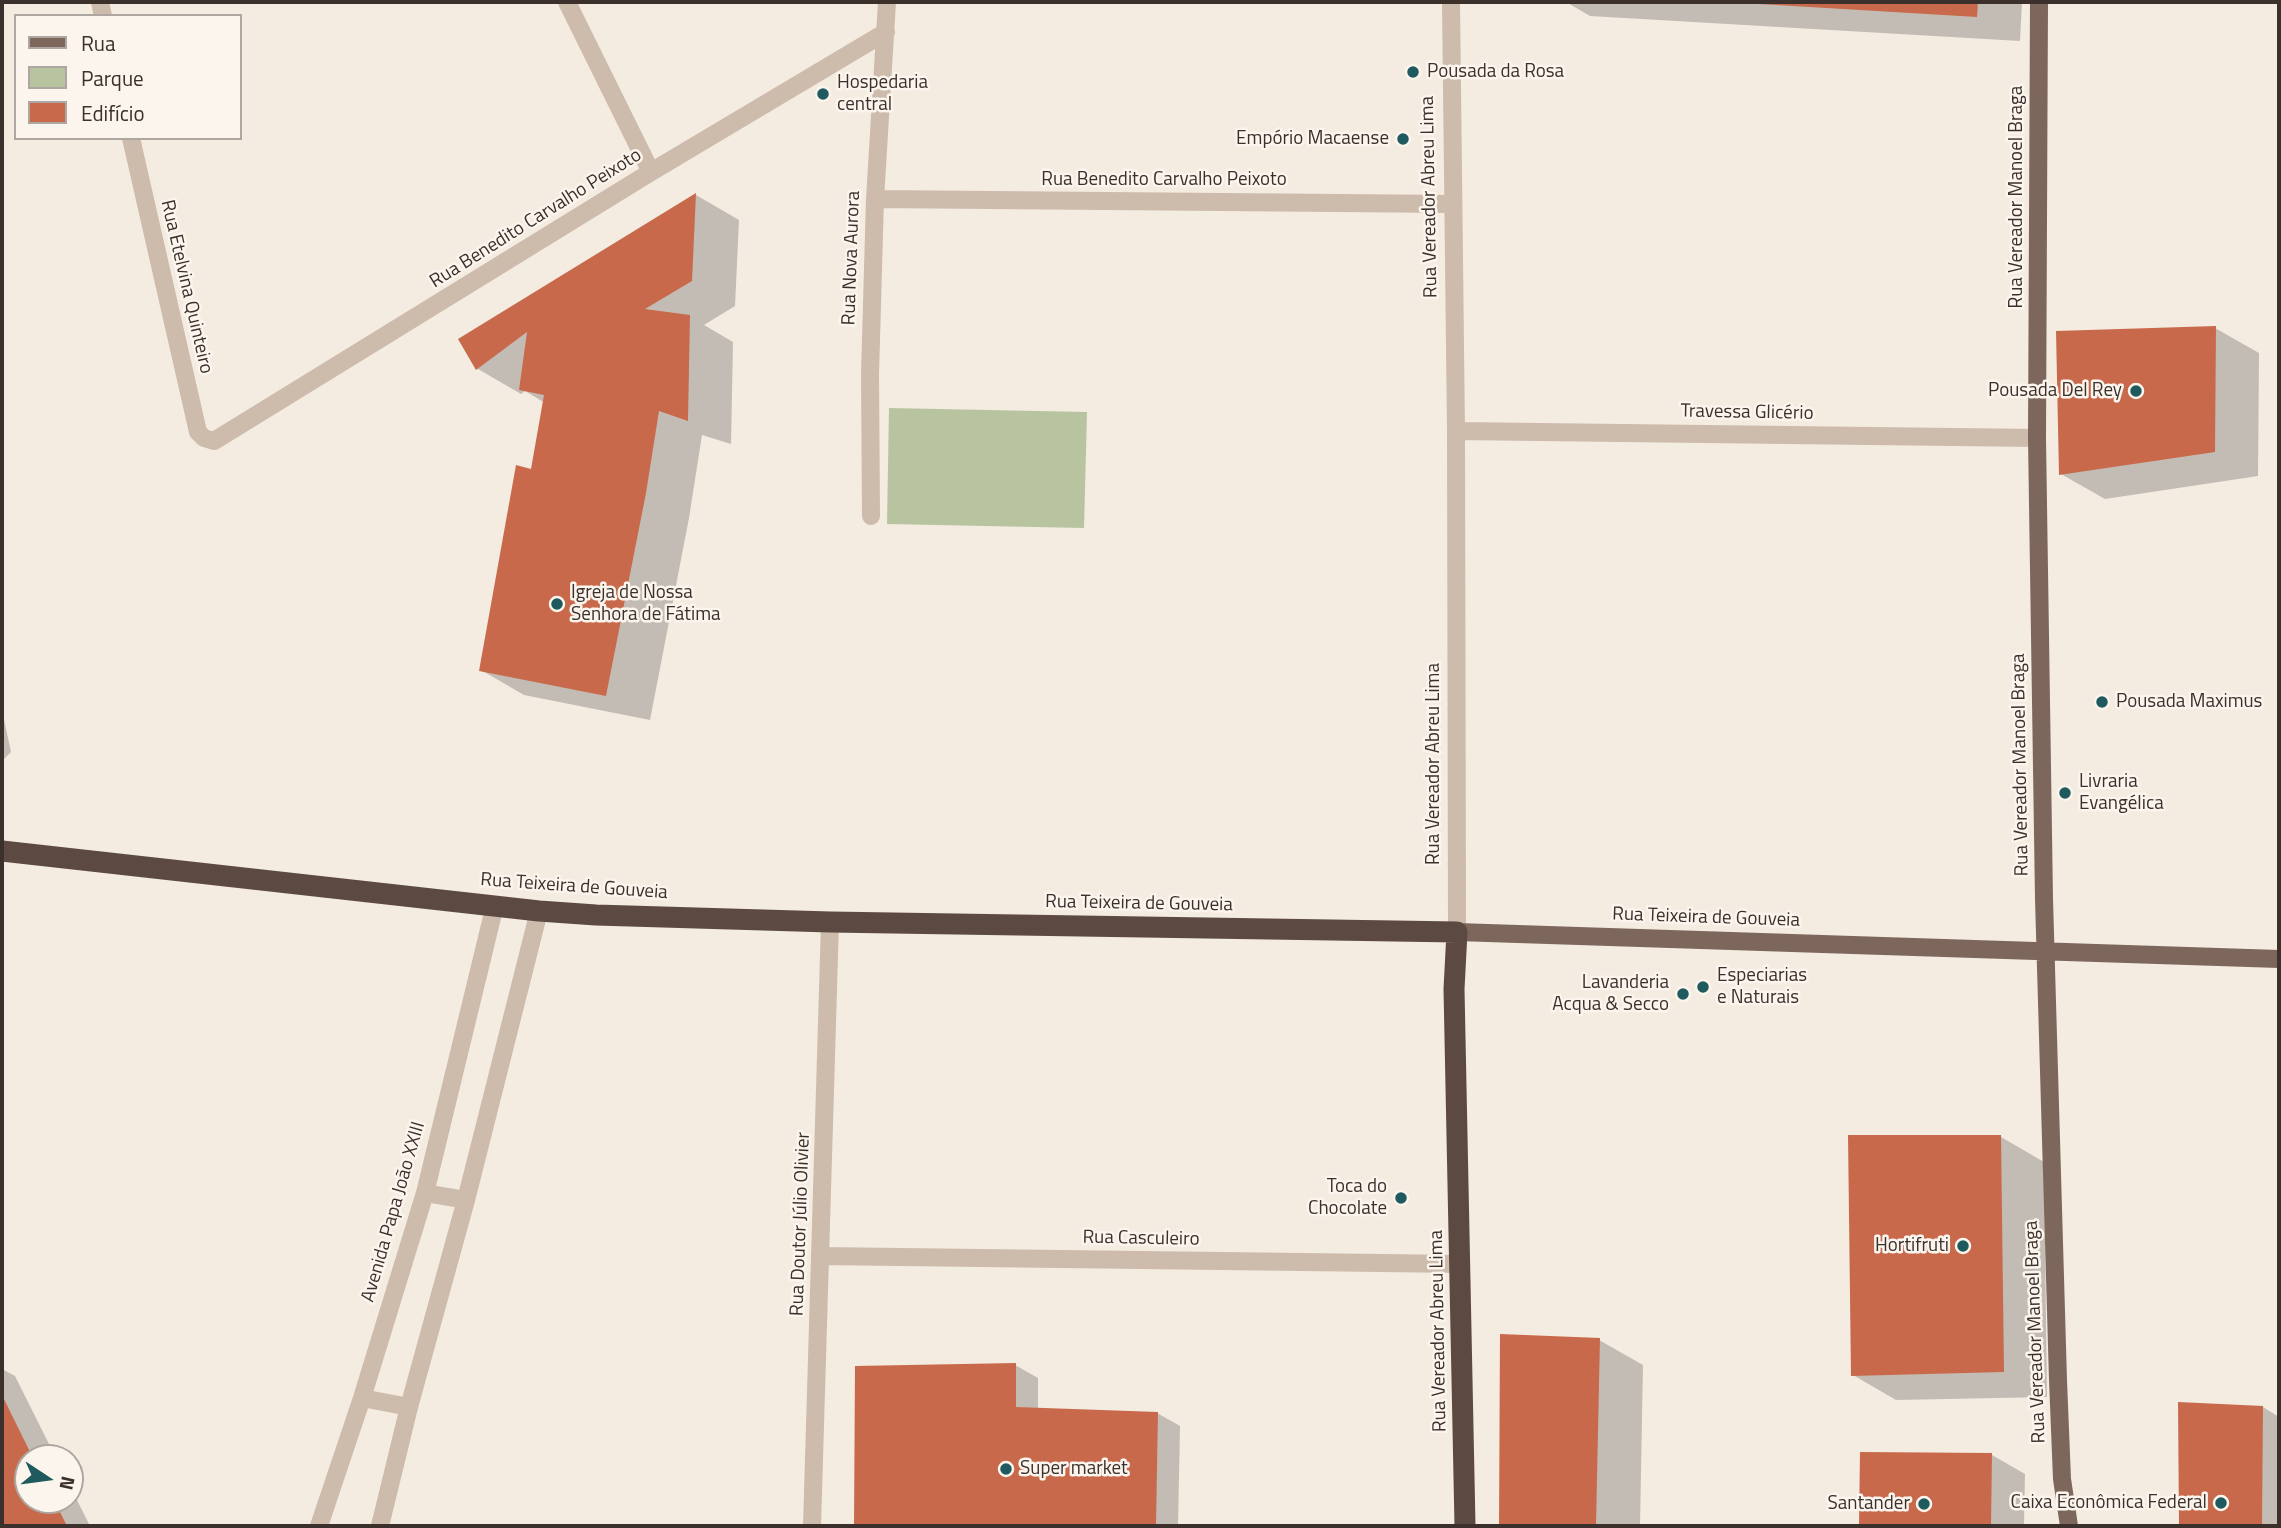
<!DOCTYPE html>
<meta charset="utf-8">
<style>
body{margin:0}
#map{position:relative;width:2281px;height:1528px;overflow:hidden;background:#f4ebe1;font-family:"Titillium Web",sans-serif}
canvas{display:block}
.frame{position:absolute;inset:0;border:4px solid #3b302b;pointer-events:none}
.legend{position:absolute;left:14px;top:14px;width:228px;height:126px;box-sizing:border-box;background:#fbf5ee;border:2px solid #aea6a0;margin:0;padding:9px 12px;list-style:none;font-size:21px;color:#3b302b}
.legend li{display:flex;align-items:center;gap:14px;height:35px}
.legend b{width:35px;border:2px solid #aea6a0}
.north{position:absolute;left:14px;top:1444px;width:70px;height:70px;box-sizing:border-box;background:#fbf5ee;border:2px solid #aea6a0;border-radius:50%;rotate:103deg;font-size:19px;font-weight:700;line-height:28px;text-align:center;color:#3b302b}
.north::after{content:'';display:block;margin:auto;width:24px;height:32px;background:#1f5a5e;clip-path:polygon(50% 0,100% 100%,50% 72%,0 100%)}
</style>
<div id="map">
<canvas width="2281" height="1528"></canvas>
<div class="frame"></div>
<ul class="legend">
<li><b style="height:9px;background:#7d675c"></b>Rua</li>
<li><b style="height:19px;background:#b8c4a0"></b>Parque</li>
<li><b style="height:19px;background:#c8694b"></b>Edifício</li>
</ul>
<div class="north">N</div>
</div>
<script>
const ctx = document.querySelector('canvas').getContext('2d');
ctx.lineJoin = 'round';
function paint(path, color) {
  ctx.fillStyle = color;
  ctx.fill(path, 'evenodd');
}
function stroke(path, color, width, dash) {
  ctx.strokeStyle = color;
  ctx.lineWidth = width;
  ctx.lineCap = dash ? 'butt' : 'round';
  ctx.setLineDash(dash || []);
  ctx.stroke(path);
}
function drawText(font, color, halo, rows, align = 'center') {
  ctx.font = font + ' "Titillium Web",sans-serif';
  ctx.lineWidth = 5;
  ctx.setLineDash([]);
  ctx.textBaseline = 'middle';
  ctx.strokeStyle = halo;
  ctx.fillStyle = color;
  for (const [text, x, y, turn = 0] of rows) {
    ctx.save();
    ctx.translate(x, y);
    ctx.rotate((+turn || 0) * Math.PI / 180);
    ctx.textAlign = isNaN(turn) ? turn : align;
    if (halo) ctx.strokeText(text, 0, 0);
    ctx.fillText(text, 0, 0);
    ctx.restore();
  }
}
paint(new Path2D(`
 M889 408 1087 412 1084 528 887 524Z`), '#b8c4a0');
paint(new Path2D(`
 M1566 2H2022L2020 41 1590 16Z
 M696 195 739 220 735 306 704 325 733 342 731 444 702 435 689 518 650 720 524 695 481 670 533 471 545 403 525 391 521 394 478 369 460 340Z
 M2215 328 2259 353 2258 476 2105 499 2061 474Z
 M2 710 11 752 2 761Z
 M2001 1137 2044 1162 2047 1397 1896 1400 1853 1375Z
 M1502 1336 1599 1340 1643 1365 1640 1526H1501Z
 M1015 1365 1038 1378V1409L1157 1413 1180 1426 1178 1526H856L857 1368Z
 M2 1369 15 1376 56 1458H28V1500H70V1486L90 1526H2Z
 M2179 1404 2263 1407 2279 1417V1526H2181Z
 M1862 1453 1992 1455 2025 1474 2024 1526H1861Z`), '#0003');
paint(new Path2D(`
 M1759 2H1978L1977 17 1759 4Z
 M696 193 692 281 645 309 690 315 688 421 659 411 646 493 606 696 479 671 516 465 531 469 544 395 519 390 527 332 476 370 458 339Z
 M2216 326 2215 452 2059 475 2056 331Z
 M1848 1135H2001L2004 1372 1851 1376Z
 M1500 1334 1600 1338 1596 1526H1499Z
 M1016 1363V1407L1158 1412 1156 1526H854L855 1366Z
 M2 1395 33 1458H28V1500H54L67 1526H2Z
 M2178 1402 2263 1406 2262 1526H2179Z
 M1860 1452 1992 1453 1991 1526H1859Z`), '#c8694b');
stroke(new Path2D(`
 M100 2 103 16
 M567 2 651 172
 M1451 2 1456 431 1457 932
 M131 138 198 432 204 438 214 441 651 172 886 32
 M875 199 1453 204
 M1456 431 2037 438
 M871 516 870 374 875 199 887 2
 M425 1193 466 1200
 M821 1256 1461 1264
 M362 1398 409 1407
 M319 1526 362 1398 425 1193 495 905
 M380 1526 409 1407 466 1200 539 911
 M812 1526 830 922`), '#cdbbac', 18);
stroke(new Path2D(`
 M2039 2 2037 438 2044 899 2058 1380 2062 1479 2069 1526
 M1457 932 2279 959`), '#7d675c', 18);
stroke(new Path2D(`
 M2 851 539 911 596 915 830 922 1457 932 1454 989 1465 1526`), '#5c4a42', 21);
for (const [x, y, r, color] of [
 [1413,72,7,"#1f5a5e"],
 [823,94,7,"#1f5a5e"],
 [1403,139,7,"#1f5a5e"],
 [2136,391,7,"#1f5a5e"],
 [557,604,7,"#1f5a5e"],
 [2102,702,7,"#1f5a5e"],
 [2065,793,7,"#1f5a5e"],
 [1703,987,7,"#1f5a5e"],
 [1683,994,7,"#1f5a5e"],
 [1401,1198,7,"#1f5a5e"],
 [1963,1246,7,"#1f5a5e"],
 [1006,1469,7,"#1f5a5e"],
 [2221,1503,7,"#1f5a5e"],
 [1924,1504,7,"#1f5a5e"]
]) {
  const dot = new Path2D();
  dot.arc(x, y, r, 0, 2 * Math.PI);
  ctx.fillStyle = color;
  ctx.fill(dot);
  stroke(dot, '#fbf5ee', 2.5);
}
drawText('19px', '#3b302b', '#fbf5ee', [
 ["Pousada da Rosa",1427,72],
 ["Hospedaria",837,83],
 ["central",837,105],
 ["Empório Macaense",1389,139,"right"],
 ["Pousada Del Rey",2122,391,"right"],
 ["Igreja de Nossa",571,593],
 ["Senhora de Fátima",571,615],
 ["Pousada Maximus",2116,702],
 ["Livraria",2079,782],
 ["Evangélica",2079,804],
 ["Especiarias",1717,976],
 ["e Naturais",1717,998],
 ["Lavanderia",1669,983,"right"],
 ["Acqua & Secco",1669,1005,"right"],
 ["Toca do",1387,1187,"right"],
 ["Chocolate",1387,1209,"right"],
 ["Hortifruti",1949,1246,"right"],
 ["Super market",1020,1469],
 ["Caixa Econômica Federal",2207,1503,"right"],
 ["Santander",1910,1504,"right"]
], 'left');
drawText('19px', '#3b302b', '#fbf5ee', [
 ["Rua Benedito Carvalho Peixoto",1164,180],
 ["Rua Vereador Abreu Lima",1430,197,-91],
 ["Rua Vereador Manoel Braga",2017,197,-90],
 ["Rua Benedito Carvalho Peixoto",536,219,-32],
 ["Rua Nova Aurora",852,258,-88],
 ["Rua Etelvina Quinteiro",186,287,77],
 ["Travessa Glicério",1747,413,1],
 ["Rua Vereador Abreu Lima",1434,764,-90],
 ["Rua Vereador Manoel Braga",2021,765,-91],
 ["Rua Teixeira de Gouveia",574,887,4],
 ["Rua Teixeira de Gouveia",1139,904,1],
 ["Rua Teixeira de Gouveia",1706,918,2],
 ["Avenida Papa João XXIII",394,1212,-74],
 ["Rua Doutor Júlio Olivier",801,1224,-88],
 ["Rua Casculeiro",1141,1239,1],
 ["Rua Vereador Abreu Lima",1439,1331,-91],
 ["Rua Vereador Manoel Braga",2036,1332,-92]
]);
</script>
